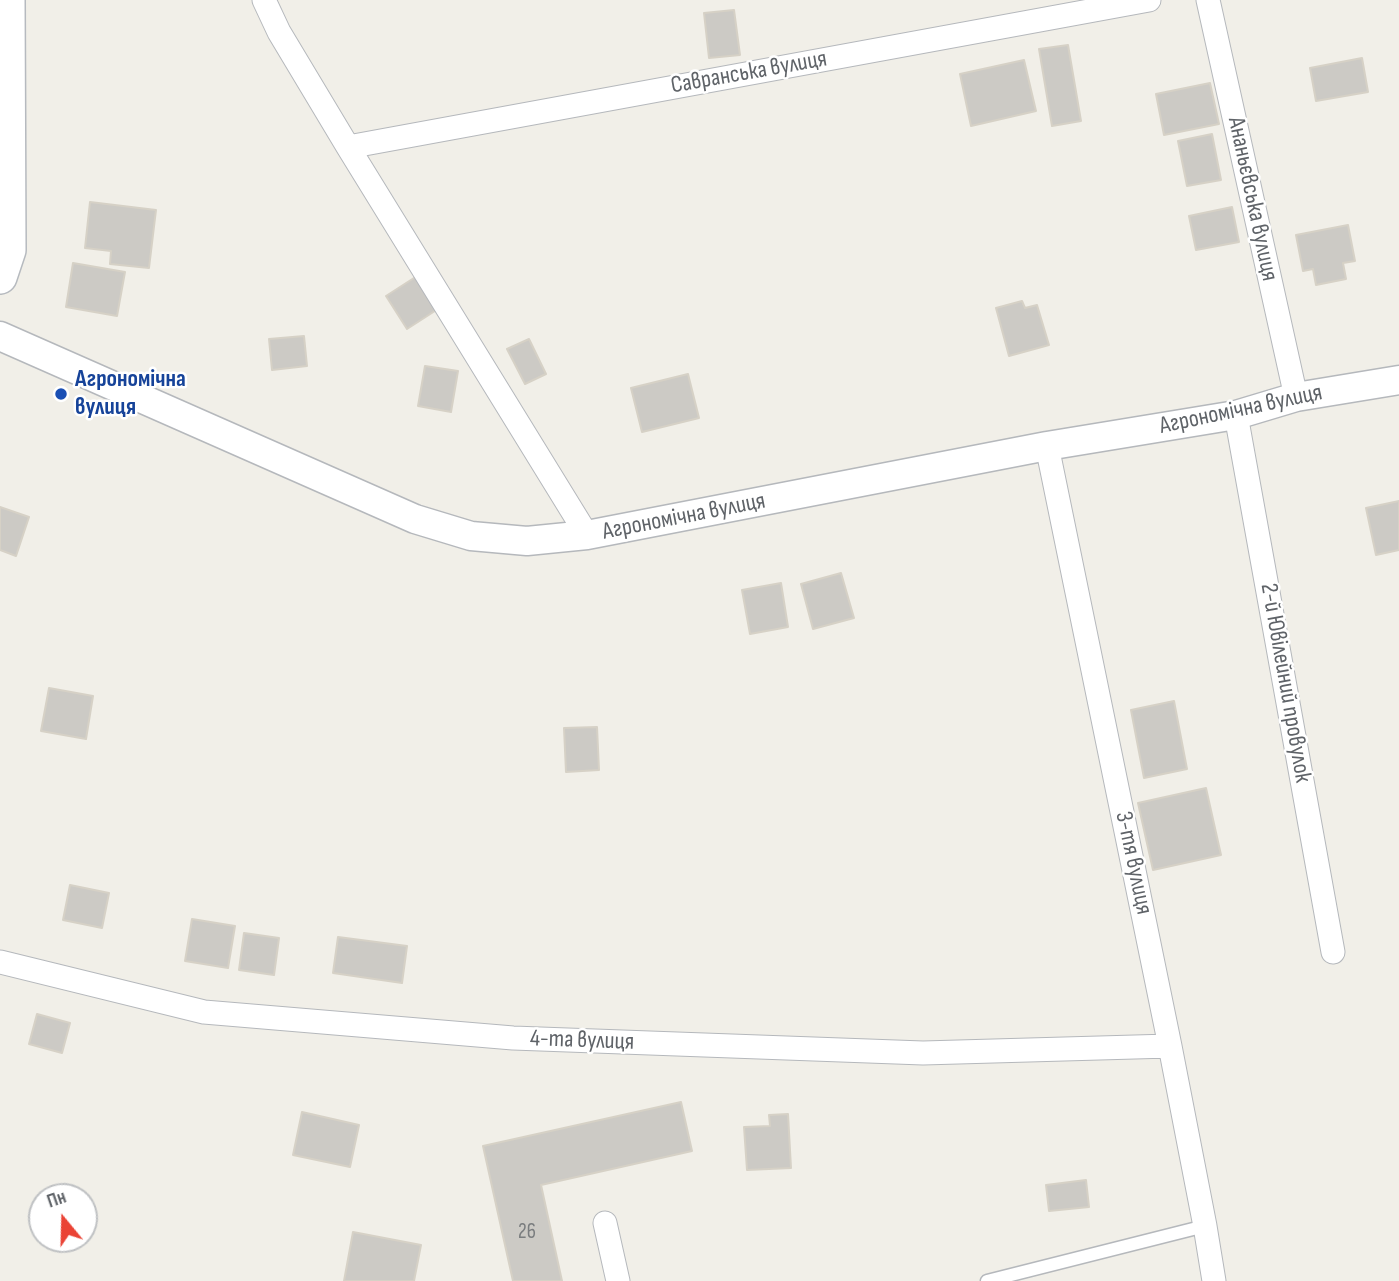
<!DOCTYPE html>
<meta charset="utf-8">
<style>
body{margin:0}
#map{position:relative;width:1399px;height:1281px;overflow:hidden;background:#f1efe8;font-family:"Sofia Sans Condensed",sans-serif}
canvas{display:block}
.north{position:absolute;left:28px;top:1183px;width:70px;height:70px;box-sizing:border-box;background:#fff;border:2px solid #bfc1c3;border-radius:50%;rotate:341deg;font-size:19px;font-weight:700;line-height:28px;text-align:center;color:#5f6368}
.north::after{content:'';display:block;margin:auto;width:24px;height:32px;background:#ea4335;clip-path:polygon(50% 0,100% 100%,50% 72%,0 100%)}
</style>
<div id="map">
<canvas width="1399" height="1281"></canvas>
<div class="north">Пн</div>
</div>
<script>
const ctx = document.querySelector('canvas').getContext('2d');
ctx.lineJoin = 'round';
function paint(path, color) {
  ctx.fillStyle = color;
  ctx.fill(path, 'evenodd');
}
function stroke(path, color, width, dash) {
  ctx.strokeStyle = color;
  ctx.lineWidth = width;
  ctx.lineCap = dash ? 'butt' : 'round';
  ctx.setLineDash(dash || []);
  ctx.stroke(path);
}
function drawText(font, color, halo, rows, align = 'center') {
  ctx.font = font + ' "Sofia Sans Condensed",sans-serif';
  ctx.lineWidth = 5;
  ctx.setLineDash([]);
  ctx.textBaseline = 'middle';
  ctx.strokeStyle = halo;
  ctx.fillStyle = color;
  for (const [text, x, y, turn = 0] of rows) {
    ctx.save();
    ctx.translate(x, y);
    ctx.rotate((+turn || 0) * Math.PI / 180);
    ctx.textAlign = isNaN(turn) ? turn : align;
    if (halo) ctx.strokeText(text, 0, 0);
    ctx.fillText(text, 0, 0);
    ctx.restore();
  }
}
const building = new Path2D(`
 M734 10 740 55 709 58 704 13Z
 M1068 45 1081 121 1052 126 1039 49Z
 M1362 58 1368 92 1316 101 1310 68Z
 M1024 60 1036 111 971 126 960 74Z
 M1210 83 1219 124 1164 135 1156 94Z
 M1212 134 1221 180 1187 186 1178 141Z
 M90 202 156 210 149 268 110 264 111 251 85 248Z
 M1232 207 1239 242 1196 250 1189 216Z
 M1348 225 1355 261 1343 263 1346 279 1316 285 1313 269 1303 271 1296 235Z
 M73 263 125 272 117 316 66 307Z
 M417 276 438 309 407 329 386 296Z
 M1022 301 1025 308 1037 305 1049 345 1009 356 996 308Z
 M304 336 307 366 272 370 269 339Z
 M529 339 546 374 525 384 507 349Z
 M425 366 458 371 451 412 418 406Z
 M688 374 699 418 642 432 631 388Z
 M1399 501V550L1376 555 1366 508Z
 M0 507 29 517 16 556 0 550Z
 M841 573 854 618 813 629 801 584Z
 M781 583 788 627 750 634 742 590Z
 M49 688 93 696 86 739 41 731Z
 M1174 701 1187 769 1144 778 1131 710Z
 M597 727 599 770 566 772 564 728Z
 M1206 788 1221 855 1153 870 1138 803Z
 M70 885 109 893 102 928 63 920Z
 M192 919 235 926 228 968 185 961Z
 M244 933 279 938 274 975 239 970Z
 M338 937 407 946 402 983 333 973Z
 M37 1014 70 1023 62 1053 29 1044Z
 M681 1102 692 1151 541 1185 562 1281H513L483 1146Z
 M302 1112 359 1125 350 1167 293 1155Z
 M788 1114 791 1168 747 1170 744 1127 770 1126 769 1115Z
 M1086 1180 1089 1207 1049 1211 1046 1185Z
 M353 1232 421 1245 414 1281H344Z`);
paint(building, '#cccac5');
stroke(building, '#d6d1c6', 2);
const service = new Path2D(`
 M987 1281 1205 1226`);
const minor = new Path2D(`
 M264 0 279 32 348 147 587 535
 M1208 0 1296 397
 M348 147 1149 0
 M1236 415 1333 952
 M1047 446 1170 1046 1205 1226 1214 1281
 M0 962 204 1012 513 1038 923 1053 1170 1046
 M605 1223 618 1281`);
const tertiary = new Path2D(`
 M0 336 415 519 471 536 527 541 587 535 1047 446 1236 415 1296 397 1399 380`);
const secondary = new Path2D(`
 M0 277 9 250 8 0`);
stroke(service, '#b5b8bc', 15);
stroke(minor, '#b5b8bc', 25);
stroke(tertiary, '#b5b8bc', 31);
stroke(secondary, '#b6babf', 36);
stroke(service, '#fff', 12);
stroke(minor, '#fff', 23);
stroke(tertiary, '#fff', 28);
stroke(secondary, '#fff', 33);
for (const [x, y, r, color] of [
 [61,394,7,"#1a4fb4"]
]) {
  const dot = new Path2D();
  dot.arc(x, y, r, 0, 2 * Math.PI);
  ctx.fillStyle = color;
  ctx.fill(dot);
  stroke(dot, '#fff', 2.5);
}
drawText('21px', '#7a7d7f', null, [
 ["26",527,1233]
]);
drawText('24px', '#5f6368', '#fff', [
 ["Савранська вулиця",749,73,-10],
 ["Ананьєвська вулиця",1252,199,78],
 ["Агрономічна вулиця",1241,410,-12],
 ["Агрономічна вулиця",684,517,-11],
 ["2-й Ювілейний провулок",1285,683,80],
 ["3-тя вулиця",1133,863,78],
 ["4-та вулиця",582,1041,2]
]);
drawText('bold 24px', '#164399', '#fff', [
 ["Агрономічна",75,380],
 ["вулиця",75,408]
], 'left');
</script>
